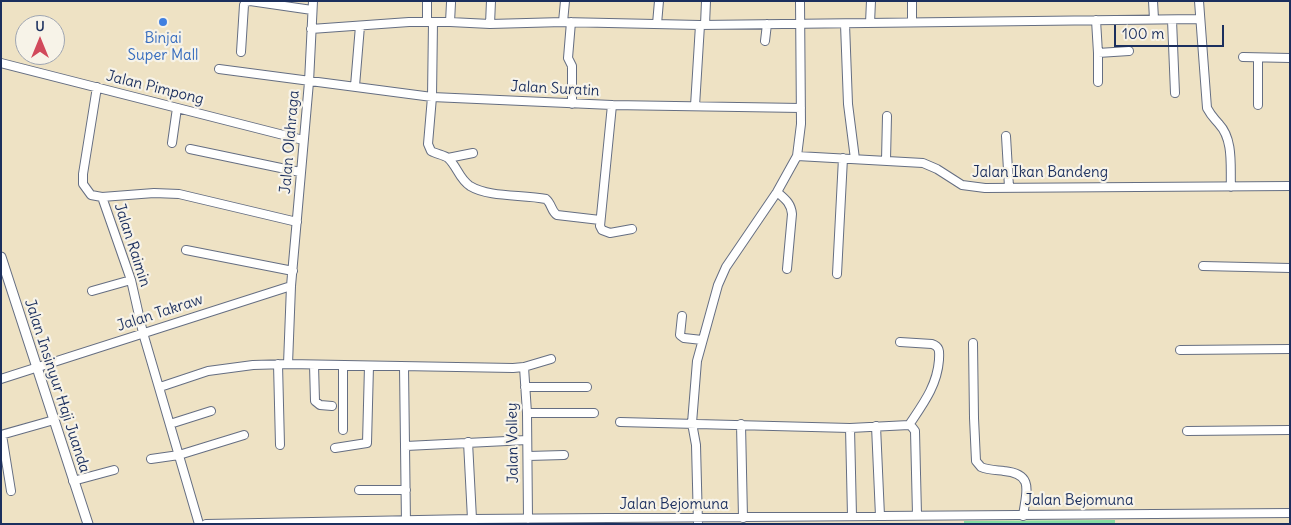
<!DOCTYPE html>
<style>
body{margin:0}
#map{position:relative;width:1291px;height:525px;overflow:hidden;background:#eee2c4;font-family:Delius,sans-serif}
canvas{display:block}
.frame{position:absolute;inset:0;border:2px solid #1b2f5e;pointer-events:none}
.north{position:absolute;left:15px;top:15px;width:50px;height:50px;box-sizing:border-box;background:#f7f3e8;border:1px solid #9fa5b1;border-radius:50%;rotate:0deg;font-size:14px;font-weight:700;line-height:20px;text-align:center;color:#1b2f5e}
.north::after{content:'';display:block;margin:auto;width:18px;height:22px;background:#d1495b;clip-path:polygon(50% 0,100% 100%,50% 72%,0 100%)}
.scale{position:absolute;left:1114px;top:25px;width:110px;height:22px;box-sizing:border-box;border:2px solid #1b2f5e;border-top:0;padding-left:6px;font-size:15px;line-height:18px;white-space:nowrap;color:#1b2f5e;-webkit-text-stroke:4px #f7f3e8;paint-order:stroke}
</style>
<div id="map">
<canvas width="1291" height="525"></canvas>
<div class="frame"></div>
<div class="north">U</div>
<div class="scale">100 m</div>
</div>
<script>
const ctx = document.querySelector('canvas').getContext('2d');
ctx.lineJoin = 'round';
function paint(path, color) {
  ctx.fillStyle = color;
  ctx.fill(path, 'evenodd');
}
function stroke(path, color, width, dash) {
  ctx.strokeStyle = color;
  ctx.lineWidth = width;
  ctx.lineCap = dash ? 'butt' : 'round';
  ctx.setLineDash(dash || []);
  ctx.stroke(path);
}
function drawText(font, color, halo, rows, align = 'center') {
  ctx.font = font + ' Delius,sans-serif';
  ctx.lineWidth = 4.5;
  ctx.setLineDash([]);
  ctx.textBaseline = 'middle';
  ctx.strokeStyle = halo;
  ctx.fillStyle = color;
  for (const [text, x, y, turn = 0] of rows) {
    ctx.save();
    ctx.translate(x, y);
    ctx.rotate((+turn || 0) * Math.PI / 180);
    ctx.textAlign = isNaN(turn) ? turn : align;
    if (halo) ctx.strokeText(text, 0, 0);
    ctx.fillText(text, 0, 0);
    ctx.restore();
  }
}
paint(new Path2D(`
 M1115 520V524H964V521Z`), '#83dca1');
const minor = new Path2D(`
 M427 1V22
 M1153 1 1154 19
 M1199 1 1207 108C1212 117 1213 117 1219 124 1234 140 1230 167 1231 187
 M1096 20 1098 53V82
 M1172 20 1175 93
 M433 22 432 97 428 144 431 151C436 154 444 155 448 158 457 166 459 179 470 186 490 198 523 194 546 199 552 204 551 211 557 215L600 220
 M450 22 451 3
 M563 22 565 1
 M571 22 568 58 572 66V104
 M912 22V1
 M870 23 871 1
 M490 24 491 1
 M657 24 659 1
 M845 24 848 104 855 159
 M705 25 706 1
 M311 29 409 22H450L490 24 563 22 700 25 1199 19
 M765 41 767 24
 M241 52 244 5 246 2 250 1 312 10
 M1098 53 1129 51
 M1243 57 1290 58
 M1258 58V105
 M1 63 303 140
 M219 69 432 97 612 105 801 108
 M355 86 360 26
 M97 87 83 174V184L91 195 102 197 154 193 179 194 297 222
 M612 105 600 226 602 230 610 233 632 229
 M695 106 700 25
 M1006 136 1009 187
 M172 143 177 108
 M190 149 300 172
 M797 156 923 163 937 169 962 185 985 188 1290 186
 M448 158 473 153
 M886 160 887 116
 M777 192C785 199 791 203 792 214L787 269
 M102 197 131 280 143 333 199 524
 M186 250 293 271
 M1203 266 1290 268
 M837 274 843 158
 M92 291 131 280
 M682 316 680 335 684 338 702 340
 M900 342 932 344C941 347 939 353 939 360 937 386 923 404 909 425
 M973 343 974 418 976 461 981 467C988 470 996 470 1004 471 1035 474 1026 492 1023 516
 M1180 350 1290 349
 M278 364 280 445
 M288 364 291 286 309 82 313 1
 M314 365 315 401 320 405 332 406
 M404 367 406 524
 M524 367 527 413 528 519
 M1 379 291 286
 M160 387 208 371 253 365 288 364 513 368 524 367 551 359
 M525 387H587
 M527 413H594
 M620 422 850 428 909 425 912 427 915 431 917 515
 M170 424 211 411
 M741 424 743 518
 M876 426 880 516
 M850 428 852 516
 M343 430V366
 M1187 431 1290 430
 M1 435 54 420
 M2 435 11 491
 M468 442 472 519
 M406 446 527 440
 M335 448 367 443 369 366
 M528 456 564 455
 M151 459 179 455 244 435
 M73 481 114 470
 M359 490H406
 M206 524 472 519 1290 513
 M698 524 696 445 692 423 697 361 718 285 726 267 777 192 797 156 801 124 800 1`);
const tertiary = new Path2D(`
 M1 257 88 524`);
stroke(minor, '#656e82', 10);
stroke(tertiary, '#656e82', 11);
stroke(minor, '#fff', 8);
stroke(tertiary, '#fff', 9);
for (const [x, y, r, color] of [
 [163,22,5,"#3f7fe0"]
]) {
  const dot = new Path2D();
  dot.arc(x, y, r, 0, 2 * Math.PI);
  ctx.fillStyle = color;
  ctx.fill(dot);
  stroke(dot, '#f7f3e8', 2);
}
drawText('15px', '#366cbe', '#f7f3e8', [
 ["Binjai",163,39],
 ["Super Mall",163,56]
]);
drawText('15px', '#1b2f5e', '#f7f3e8', [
 ["Jalan Pimpong",155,88,14],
 ["Jalan Suratin",555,89,3],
 ["Jalan Olahraga",290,142,-85],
 ["Jalan Ikan Bandeng",1040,173],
 ["Jalan Raimin",132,245,72],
 ["Jalan Takraw",160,313,-18],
 ["Jalan Insinyur Haji Juanda",57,386,72],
 ["Jalan Volley",513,443,-91],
 ["Jalan Bejomuna",1079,501],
 ["Jalan Bejomuna",674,505]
]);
</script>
